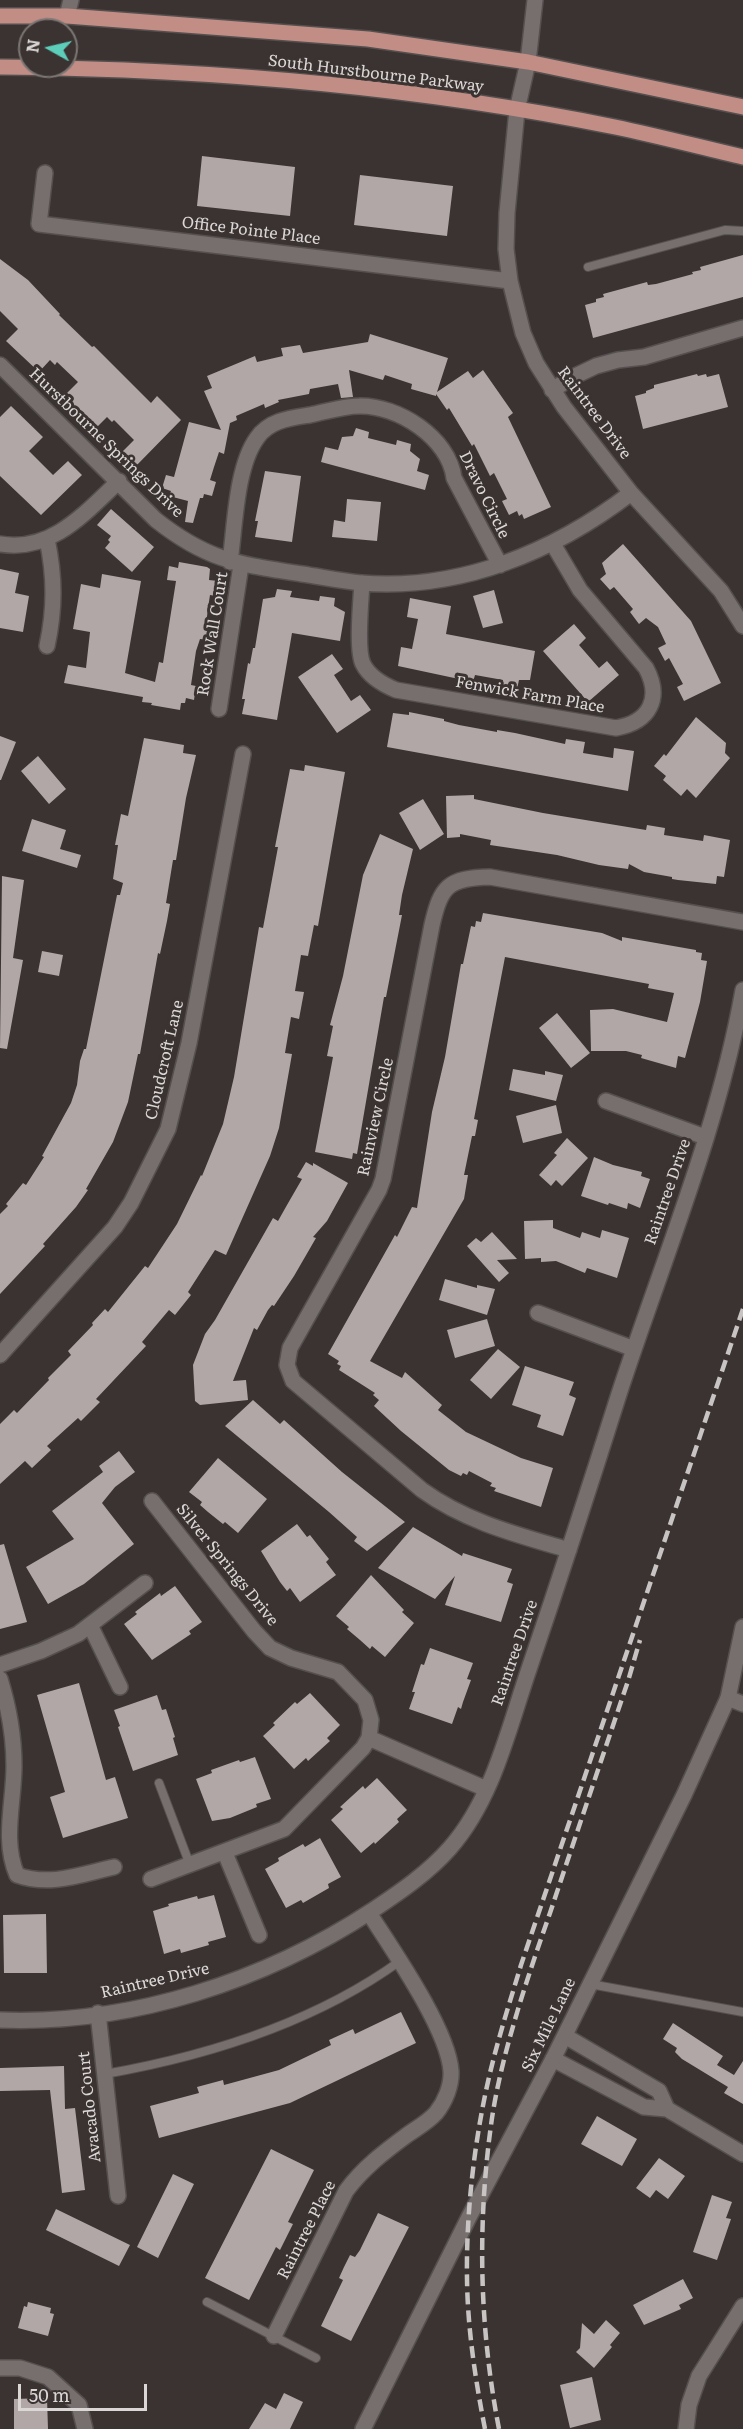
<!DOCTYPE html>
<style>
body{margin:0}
#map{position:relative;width:743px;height:2429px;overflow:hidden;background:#3a3332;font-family:Literata,serif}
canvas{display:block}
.north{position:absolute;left:18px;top:18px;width:60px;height:60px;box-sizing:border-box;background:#3a3332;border:2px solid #7b7574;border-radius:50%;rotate:278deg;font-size:16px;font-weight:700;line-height:24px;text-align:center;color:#dcd7d7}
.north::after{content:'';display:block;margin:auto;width:21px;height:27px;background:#5dceb9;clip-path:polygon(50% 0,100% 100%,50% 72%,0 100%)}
.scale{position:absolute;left:18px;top:2384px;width:129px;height:27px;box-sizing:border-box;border:3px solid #dcd7d7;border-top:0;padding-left:8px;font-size:18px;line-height:21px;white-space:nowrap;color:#dcd7d7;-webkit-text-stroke:4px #3a3332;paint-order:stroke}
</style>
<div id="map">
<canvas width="743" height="2429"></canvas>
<div class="north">N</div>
<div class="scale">50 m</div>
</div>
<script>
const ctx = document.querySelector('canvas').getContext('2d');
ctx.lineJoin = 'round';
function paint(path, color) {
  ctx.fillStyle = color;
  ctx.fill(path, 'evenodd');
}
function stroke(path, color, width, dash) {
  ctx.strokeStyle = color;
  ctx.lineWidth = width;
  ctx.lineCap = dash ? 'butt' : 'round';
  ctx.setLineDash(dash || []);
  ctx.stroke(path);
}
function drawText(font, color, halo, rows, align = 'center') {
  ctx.font = font + ' Literata,serif';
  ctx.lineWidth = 6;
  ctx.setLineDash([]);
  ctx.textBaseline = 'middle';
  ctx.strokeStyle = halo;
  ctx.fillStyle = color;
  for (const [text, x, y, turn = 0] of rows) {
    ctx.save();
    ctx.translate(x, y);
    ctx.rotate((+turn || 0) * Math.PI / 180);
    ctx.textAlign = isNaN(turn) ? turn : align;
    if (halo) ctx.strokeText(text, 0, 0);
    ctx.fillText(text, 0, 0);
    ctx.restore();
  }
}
paint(new Path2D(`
 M202 156 295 167 290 216 197 206Z
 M360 175 453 186 447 236 354 225Z
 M743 255V297L593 338 585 305 596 302V299L604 297 603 294 647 282 648 285 656 284 693 274 692 272 701 270 700 267Z
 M0 259 28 280 60 314 59 315 92 347 94 346 151 403 157 396 181 420 136 466 122 452 134 440 114 420 112 422 107 417 96 428 64 396 78 382 57 362 55 365 50 360 39 372 6 341 18 329 0 311Z
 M370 334 448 358 437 392 468 371 473 378 483 370 513 413 508 417 551 507 524 519 522 514 519 516 517 511 509 515 502 501 507 499 494 473 490 476 474 444 472 446 449 408 447 410 436 394V396L411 389 412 384 385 375 383 380 349 370 353 397 341 398 338 384 310 389 309 394 278 400 279 402 265 408 264 404 236 416 237 420 230 423 224 454 219 452 214 467 210 480 216 482 212 496 204 494 203 498H200L193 523 185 522 188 501 169 496 171 491 162 488 166 475 174 477 189 422 221 430 204 391 212 388 207 376 255 356 257 362 283 356 281 348 300 345 303 353 368 342Z
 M697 374 698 376 706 374 707 377 719 374 728 407 643 429 635 396 646 393V391L654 388V385Z
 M11 406 43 437 29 451 53 475 68 461 82 475 41 515 0 476V417Z
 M356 428 369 432 368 438 396 445 397 440 411 444 410 451 420 459 417 471 429 475 425 490 321 462 325 447 338 450 342 437 353 436Z
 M265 471 301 476 292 542 255 537 258 521H255Z
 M347 499 381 502 377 541 332 537 334 520 345 522Z
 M111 509 154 547 132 572 105 548 110 542 108 540 111 536 97 525Z
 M623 544 691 621 721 683 684 701 677 687 683 684 669 658 665 661 658 648 666 644 658 627 646 618 639 624 630 612 633 609 614 587 610 590 600 579 606 574 602 563Z
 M179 562 207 567 210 569 209 580 218 581 216 596 210 595 208 608 206 625 211 626 209 640 200 639 196 651 191 685 196 686 194 700 186 698 185 703H181L180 710 151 705 152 703 142 702 143 697 64 683 68 665 86 668 90 632 73 629 81 584 100 588 102 574 141 581 125 673 155 682 159 662 163 663 176 581 167 580 169 566 178 568Z
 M0 569 19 573 15 593 29 596 23 632 0 628Z
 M277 589 292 591 290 597 319 601 320 596 335 598 334 606 345 612 340 641 292 633 277 720 242 714 245 699H242L248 663 250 664 253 648H255L263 599 275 597Z
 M494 590 503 623 483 628 473 596Z
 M410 598 451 606 446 634 535 651 530 680H519L517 689 502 686 503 680 475 675 473 682 398 666 401 647 412 649 418 619 407 617Z
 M574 624 586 638 579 645 599 668 607 661 619 675 588 702 543 651Z
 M332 654 343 669 334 675 351 701 360 695 371 710 337 733 298 677Z
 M409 712 444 719V721L459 725 497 732V730L515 733 565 744 566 739 585 742 583 753 613 758 614 748 634 751 628 791 387 747 393 713 409 715Z
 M696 717 726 743 725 753 730 758 696 798 687 789 681 796 663 780 666 776 654 766 664 754 666 756Z
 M0 736 16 742 1 780H0Z
 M144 738 184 745 183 753 196 755 186 798 176 860H173L166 903 170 904 167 921 160 954 158 953 140 1054H138L128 1102 113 1142 86 1189 88 1190 76 1207 43 1244 45 1246 0 1294V1214L8 1206 6 1204 23 1183 26 1185 44 1157 42 1156 71 1103 77 1085 80 1061 84 1049H86L117 895H120L123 883 113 879 118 845H115L121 814 128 816Z
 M38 756 66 789 49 804 21 771Z
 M305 765 345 772 318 926 314 925 308 956 301 955 295 991 304 992 299 1019 291 1017 285 1053 292 1054 279 1128 270 1156 226 1255 215 1250 188 1292 191 1295 175 1315 169 1310 142 1342 146 1346 96 1399 100 1402 81 1421 78 1418 47 1446 51 1450 32 1468 25 1461 0 1484V1424L14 1410 17 1413 49 1380 48 1378 71 1355 68 1351 93 1325 92 1323 105 1309 108 1312 145 1266 148 1268 177 1224 201 1175 202 1176 223 1124 234 1077 259 927 263 928 278 847H275L290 769 304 771Z
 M474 795V799L543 813 646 830 647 825 665 828 664 835 703 841 704 835 730 840 724 877 717 876 716 884 678 880 672 879V877L644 872 629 864 628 869 599 865 557 855 490 845 491 840 460 834V837L447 838 446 796Z
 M423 799 444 834 420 850 399 813Z
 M32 819 66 830 60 849 81 855 77 868 22 851Z
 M380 834 413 849 402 895 399 915H402L386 997H384L357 1154 353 1153 352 1159 315 1152 333 1057 327 1056 333 1026 330 1025 343 976 363 875Z
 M2 876 24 880 13 958 23 960 7 1049 0 1048Z
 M483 913 602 933 622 941V937L696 950V952L702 953 701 960 707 961 700 1002 685 1058 678 1056 676 1068 641 1058 642 1055 626 1051H591L590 1010 613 1009 667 1022 674 993 648 988 649 984 505 957 474 1119 478 1120 475 1136H472L464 1175H468L464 1199 370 1361 402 1378 405 1372 442 1405 438 1410 466 1432 521 1458 553 1468 541 1507 494 1491 496 1488 490 1486 492 1483 469 1471 467 1475 463 1473 461 1476 449 1470 401 1431 374 1406 379 1400 373 1395 375 1393 339 1370 341 1366 337 1364 339 1361 328 1354 395 1235 397 1237 412 1207 417 1208 432 1112 445 1057 461 964H463L471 926 475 927 476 921 481 922Z
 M42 951 63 955 59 976 38 972Z
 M557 1013 590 1053 571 1068 539 1028Z
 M513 1069 545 1075V1071L563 1075 556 1101 509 1090Z
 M556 1105 562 1133 523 1143 516 1116Z
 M567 1138 588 1158 562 1186 556 1180 551 1186 539 1175 557 1155 554 1153Z
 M594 1157 613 1165 642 1172 641 1176 650 1179 640 1208 628 1203 627 1209 609 1203 608 1205 581 1196Z
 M306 1162 313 1166V1163L348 1183 327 1221 313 1237 316 1238 294 1276 274 1306 272 1305 268 1310 257 1330 254 1328 233 1381 246 1380 248 1400 200 1405 195 1401 193 1365 205 1334 215 1320 273 1218 278 1221 287 1205 302 1179 297 1177Z
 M553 1220V1228L580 1238 582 1232 600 1238 602 1230 629 1238 617 1278 587 1268 585 1273 556 1261 541 1262V1258L525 1259 524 1221Z
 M492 1232 517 1259 497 1260 509 1273 499 1282 467 1246 476 1238 481 1242Z
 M445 1279 477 1288V1285L495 1289 487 1315 439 1300Z
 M487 1319 495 1346 455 1358 447 1330Z
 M498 1349 520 1367 491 1399 470 1380Z
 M525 1366 574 1382 569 1395 576 1398 563 1436 537 1427 541 1415 512 1405Z
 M253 1400 280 1424 284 1420 342 1472 405 1522 367 1551 354 1541 357 1537 329 1512 225 1426Z
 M119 1451 135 1472 115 1487 102 1503 134 1544 84 1584 48 1604 26 1567 74 1539 52 1511 103 1472 99 1466Z
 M218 1458 267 1499 238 1533 225 1522 223 1524 208 1512 200 1505 202 1502 189 1492Z
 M297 1524 307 1537 310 1535 317 1544 329 1559 326 1562 336 1575 300 1602 290 1588 287 1591 280 1582 261 1551Z
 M413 1527 462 1556 463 1553 512 1569 507 1582 513 1584 501 1622 445 1605 455 1576 435 1599 378 1568Z
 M4 1544 27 1622 0 1629V1545Z
 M371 1575 404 1610 402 1612 414 1623 385 1657 372 1646 370 1649 360 1640 347 1629 349 1627 336 1616Z
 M175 1586 202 1622 189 1631 191 1634 152 1660 124 1624 137 1614 135 1612 160 1593 161 1596Z
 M430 1648 473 1663 467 1679 471 1680 463 1702 461 1709 458 1707 452 1724 409 1709 415 1692H412L421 1664 424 1665Z
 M79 1683 106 1780 115 1777 128 1818 63 1838 50 1797 65 1792 37 1695Z
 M310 1693 340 1725 327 1738 330 1741 308 1761 306 1758 294 1769 263 1736 275 1725 273 1723 295 1702 297 1704Z
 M157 1695 162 1710 166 1709 175 1737 173 1738 178 1755 133 1771 118 1727 120 1726 114 1710Z
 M255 1757 271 1799 256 1804 257 1807 230 1818 212 1821 196 1779 212 1773 211 1770 239 1760 240 1762Z
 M377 1778 407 1810 397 1819 399 1822 375 1844 374 1842 361 1853 331 1820 343 1809 340 1807 363 1786 365 1789Z
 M320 1838 341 1877 328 1884 329 1888 303 1903 301 1900 286 1908 265 1869 279 1861 278 1858 303 1844 305 1847Z
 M214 1895 226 1937 208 1942 209 1945 181 1953 180 1949 164 1954 153 1911 169 1906 168 1904 197 1896 198 1899Z
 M46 1914 47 1973H4L3 1915Z
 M401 2012 416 2043 290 2103 159 2138 150 2106 199 2093 197 2087 223 2080 224 2085 279 2070 331 2045 329 2040 340 2035 353 2029 355 2034Z
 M673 2023 723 2056 717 2065 734 2075 743 2061V2104L724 2093 728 2087 682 2059 675 2052 677 2048 663 2039Z
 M64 2066 65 2109 75 2108 85 2190 62 2193 50 2090 0 2091V2068Z
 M597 2116 637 2139 622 2166 581 2144Z
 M271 2149 314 2170 288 2222 293 2224 280 2250 276 2247 249 2300 205 2278Z
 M659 2158 685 2176 668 2199 656 2190 650 2198 636 2188Z
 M173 2174 194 2184 158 2258 137 2247Z
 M712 2195 732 2202 726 2218 731 2219 717 2260 693 2252Z
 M56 2209 130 2245 119 2266 46 2230Z
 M378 2213 409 2227 351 2341 321 2326 343 2280 339 2278 344 2267 350 2255 355 2257 360 2250Z
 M683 2279 693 2298 679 2305 681 2309 644 2325 633 2305Z
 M28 2302 51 2308 50 2313 54 2314 48 2336 18 2328 24 2306 27 2307Z
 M606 2320 620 2333 610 2345 612 2347 594 2368 576 2352 580 2348 582 2323 594 2334Z
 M592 2377 601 2420 570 2428 560 2385Z
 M284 2393 303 2402 290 2429H249L265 2403 276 2409Z
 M47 2398 48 2429H14V2399Z`), '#b0a7a6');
const service = new Path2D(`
 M588 267 725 230 743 231
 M159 1783 190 1865
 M590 1984 743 2012
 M105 2074C207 2056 314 2023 400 1961
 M207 2302 316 2358`);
const minor = new Path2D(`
 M535 0 528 62 517 110 507 213 506 249 510 281 523 333 536 363 564 407 631 493 721 591 743 626
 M67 16 71 0
 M45 173 39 224 510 281
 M0 365 156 520C208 561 238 564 302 574 322 577 341 581 361 583 460 591 554 552 631 493
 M552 390 573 377 596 366 618 360 644 357 743 328
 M0 544C51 553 85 513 119 481
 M230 562C235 526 236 467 257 438 269 420 291 418 310 415 325 412 343 406 359 406 398 405 449 438 454 478L500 565
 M362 583C361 600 356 650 363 664 369 676 384 685 396 690L616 728C650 722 662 698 646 668L580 590 553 544
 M47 646C55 609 55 577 47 539
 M219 709 241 565
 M606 1101 705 1137
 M538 1313 634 1349
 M0 1355 115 1227 131 1203 168 1129 189 1043 243 754
 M569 1550C518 1535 466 1522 422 1490L293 1381 287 1365 290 1348 379 1190 383 1179 432 925C441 886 448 878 490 877L743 922
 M90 1625 120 1687
 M0 1665 41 1651 78 1634 145 1583
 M0 1679C8 1705 14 1738 14 1766 14 1802 2 1841 17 1875 50 1887 82 1874 114 1867
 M728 1698 743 1704
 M369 1738 486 1789
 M225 1853 259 1935
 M151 1879 284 1829 363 1748 369 1738 371 1720 365 1700 338 1672 291 1658 270 1648 254 1631 152 1501
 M98 2013 118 2196
 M0 2020C131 2025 265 1981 373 1910 400 1892 428 1873 450 1848 493 1799 508 1730 529 1669 560 1578 590 1486 619 1394 662 1262 719 1127 743 990
 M565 2036 659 2091 667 2109
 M553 2059 644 2107 667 2109 743 2154
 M274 2336 346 2191C363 2168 384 2152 407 2135 417 2128 428 2122 436 2113 445 2102 452 2085 451 2071 448 2029 392 1949 369 1913
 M0 2368H20L48 2377 79 2405 85 2429
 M686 2429 689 2405 699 2376 743 2306`);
const tertiary = new Path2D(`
 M363 2429 469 2217 553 2059 684 1795 728 1698 743 1627`);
const primary = new Path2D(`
 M0 16H67L368 39 528 62 743 107
 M0 67C205 69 414 86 615 127 658 136 700 147 743 157`);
stroke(service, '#55504f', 10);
stroke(minor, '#55504f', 18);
stroke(tertiary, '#55504f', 18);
stroke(primary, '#55504f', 18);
stroke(service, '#776f6e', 8);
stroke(minor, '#776f6e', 15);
stroke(tertiary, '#776f6e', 15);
stroke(primary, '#c18d85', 15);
stroke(new Path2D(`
 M485 2429C478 2393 472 2357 469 2320 462 2238 473 2137 494 2057 502 2026 512 1995 521 1965L743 1309
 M499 2429C479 2326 477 2222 492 2118 502 2052 528 1976 550 1913 576 1835 602 1758 628 1681L640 1640`), '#c9c4c4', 4.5, [12, 6]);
drawText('16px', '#dcd7d7', '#3a3332', [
 ["South Hurstbourne Parkway",376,74,7],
 ["Office Pointe Place",251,231,7],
 ["Raintree Drive",594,413,53],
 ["Hurstbourne Springs Drive",106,443,44],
 ["Dravo Circle",484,495,64],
 ["Rock Wall Court",213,634,-81],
 ["Fenwick Farm Place",530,695,10],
 ["Cloudcroft Lane",165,1060,-77],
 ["Rainview Circle",376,1117,-78],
 ["Raintree Drive",668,1192,-71],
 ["Silver Springs Drive",227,1565,51],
 ["Raintree Drive",515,1653,-71],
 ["Raintree Drive",155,1981,-13],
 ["Six Mile Lane",549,2025,-64],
 ["Avacado Court",90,2107,-96],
 ["Raintree Place",307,2230,-63]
]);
</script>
